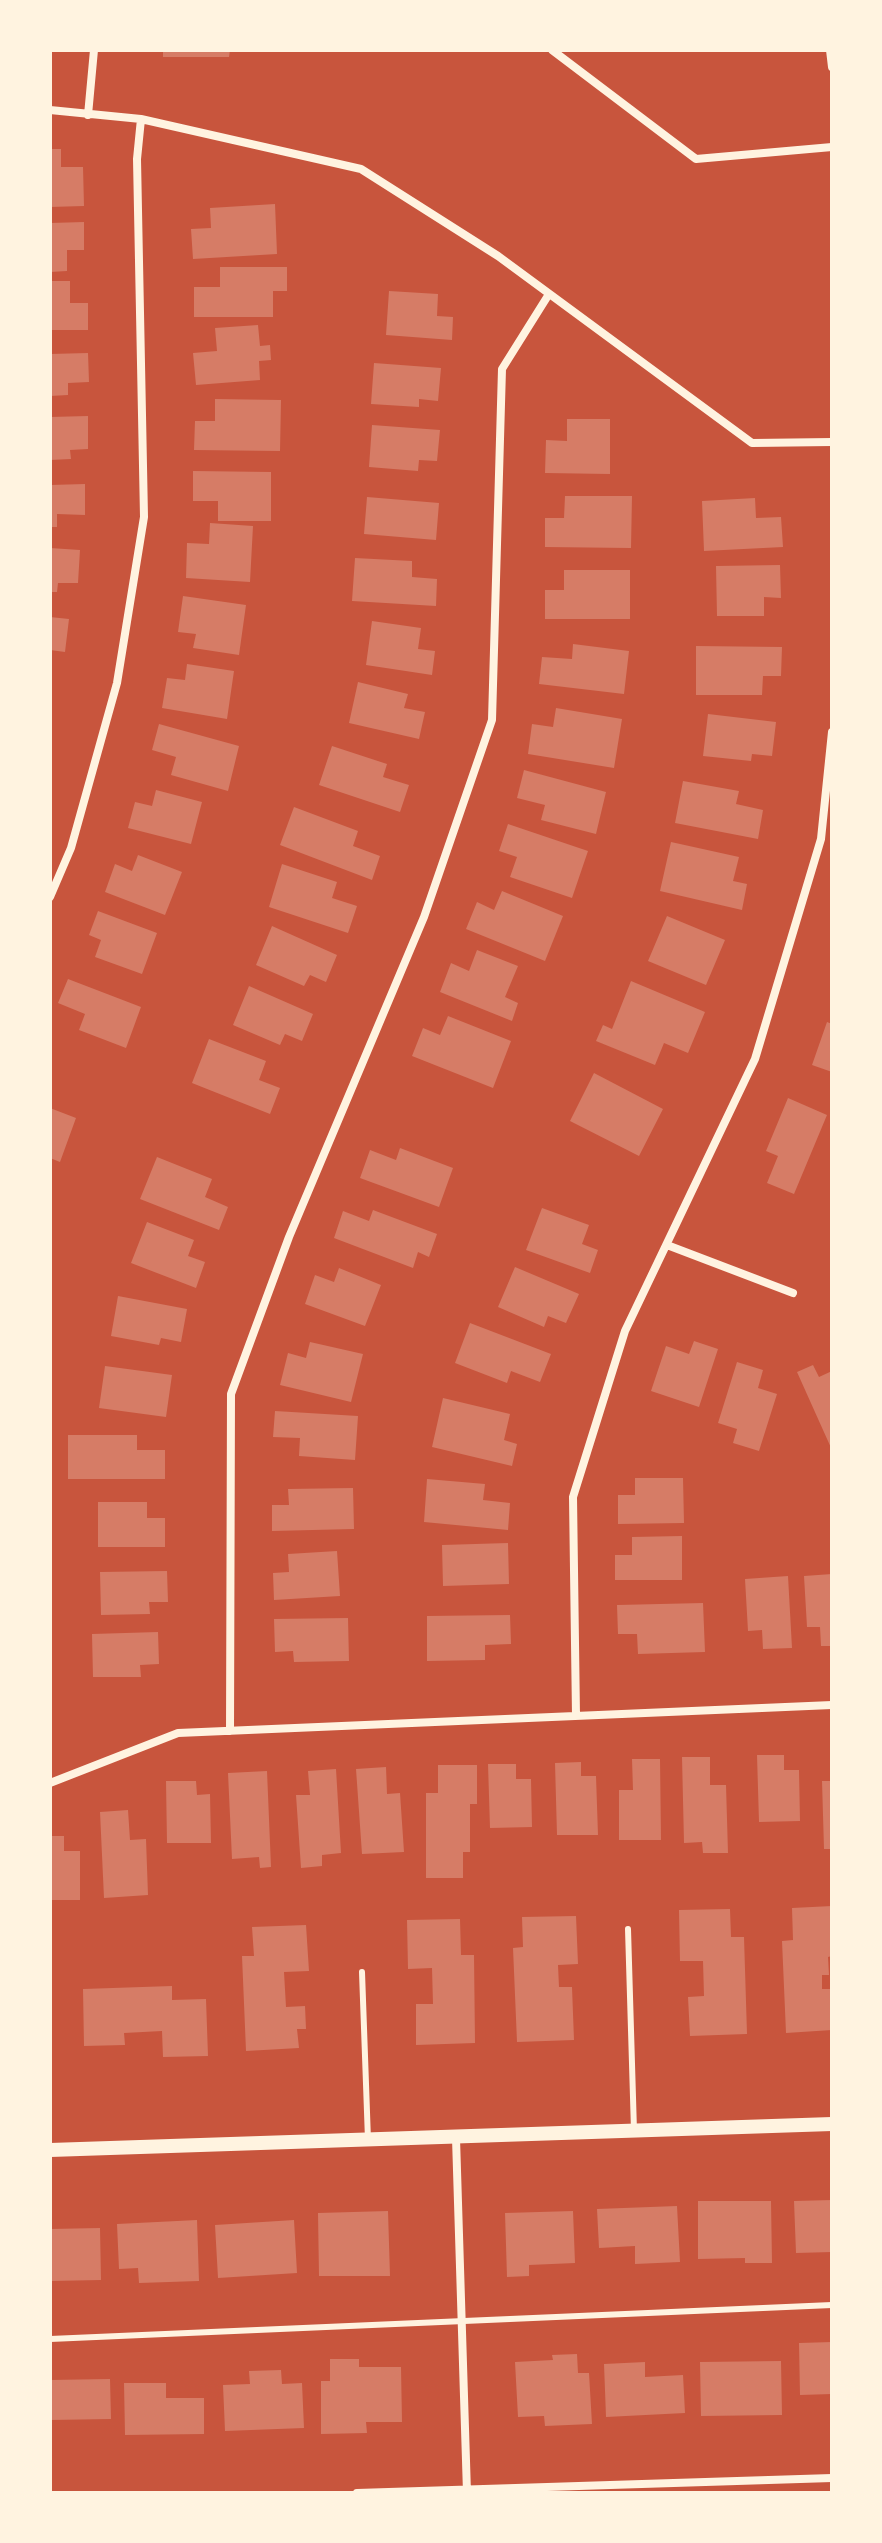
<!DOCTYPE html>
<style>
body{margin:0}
#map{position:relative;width:882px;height:2543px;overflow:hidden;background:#c8553d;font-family:Roboto,sans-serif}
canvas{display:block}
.frame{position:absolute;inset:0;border:52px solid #fff3e0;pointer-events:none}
</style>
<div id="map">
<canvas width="882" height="2543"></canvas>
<div class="frame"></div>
</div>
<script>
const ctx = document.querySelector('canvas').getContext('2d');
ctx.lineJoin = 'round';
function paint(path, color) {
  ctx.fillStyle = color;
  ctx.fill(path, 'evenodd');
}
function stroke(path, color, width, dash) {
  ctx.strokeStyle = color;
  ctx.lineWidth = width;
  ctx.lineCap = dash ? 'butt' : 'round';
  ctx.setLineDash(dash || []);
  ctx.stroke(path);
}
paint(new Path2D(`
 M163 50H230L229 57H163Z
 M50 149H61V167H83L84 206 50 207Z
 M275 204 277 254 193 259 191 229 211 228 210 208Z
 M84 222V250H67V271L50 272V223Z
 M220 267H287V291H273V317H194V287H220Z
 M50 281H70V303H88V330H50Z
 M389 291 438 294 437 316 453 317 452 340 386 335Z
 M258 325 260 346 270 345 271 360 259 361 260 380 196 385 193 353 217 351 215 328Z
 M88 353 89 382 68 383V395L50 396V354Z
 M374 363 441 368 438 401 419 399V407L371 404Z
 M215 399 281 400 280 451 194 450 195 421H215Z
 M88 416V449L70 450 71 459 50 460V417Z
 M567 419H610V474L545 473 546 440 567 441Z
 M372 425 440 430 437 461 419 460 418 471 369 467Z
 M193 471 271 472V521H218V501H193Z
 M85 484V515L57 514V527H50V485Z
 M565 496H632L631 548 545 547V518H564Z
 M367 497 439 503 436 540 364 534Z
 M755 498 756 518 781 517 783 547 704 551 702 501Z
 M210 523 253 526 250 582 186 578 187 543 209 544Z
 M50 548 80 550 78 583H58L57 592H50Z
 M355 558 412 561V577L437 579 436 606 352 601Z
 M780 565 781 598 764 597V616H717L716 566Z
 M564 570H630V619H545V590H564Z
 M183 596 246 605 239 655 193 648 196 634 178 632Z
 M50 617 69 619 65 652 50 650Z
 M372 621 421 628 418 649 435 651 432 675 366 665Z
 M573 644 629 651 624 694 539 684 542 657 572 659Z
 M696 646 782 647 781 676H763L762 695H696Z
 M187 664 234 671 227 719 162 708 167 678 185 680Z
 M358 682 408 694 404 708 425 712 419 739 349 723Z
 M556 708 622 719 614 768 528 754 532 724 553 727Z
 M708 714 776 722 772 756 752 754 751 761 703 756Z
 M159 724 239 746 228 791 171 775 176 757 152 750Z
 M332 746 387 764 383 777 409 785 400 812 319 785Z
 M524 770 606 792 596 834 541 820 545 805 517 798Z
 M683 781 739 791 736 804 763 810 758 839 675 823Z
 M156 790 202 802 191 844 128 828 135 802 152 806Z
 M294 807 358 831 353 846 380 856 372 880 280 845Z
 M508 824 588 851 572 898 510 877 517 857 499 851Z
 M671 842 739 857 733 881 747 884 742 910 660 891Z
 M138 855 182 872 165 915 105 892 115 864 132 871Z
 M282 864 337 882 332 898 357 906 348 933 269 907Z
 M502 891 563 916 545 961 466 929 477 902 494 910Z
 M98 911 157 933 142 974 95 957 101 940 89 935Z
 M667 916 725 940 706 985 648 961Z
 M272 926 337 955 326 982 310 975 304 986 256 965Z
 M477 950 518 966 505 997 518 1003 512 1021 440 992 451 963 469 971Z
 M68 979 141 1007 126 1048 79 1030 85 1014 58 1003Z
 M631 981 705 1012 688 1053 664 1043 655 1065 596 1041 603 1025 612 1029Z
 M249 986 313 1014 302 1041 285 1034 280 1045 233 1025Z
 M448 1016 511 1041 493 1088 412 1056 423 1028 440 1035Z
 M827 1022 832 1024V1072L812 1065Z
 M209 1039 266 1061 259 1080 280 1088 270 1114 192 1083Z
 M594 1073 663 1109 639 1156 570 1121Z
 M788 1098 827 1115 794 1194 767 1183 778 1156 766 1151Z
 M50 1108 76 1118 60 1162 50 1158Z
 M400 1148 453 1168 439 1207 360 1178 370 1150 396 1160Z
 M157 1157 212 1179 205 1197 228 1207 219 1230 140 1199Z
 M542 1208 589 1225 582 1244 598 1250 590 1273 526 1250Z
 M373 1210 437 1234 429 1257 418 1252 413 1268 334 1238 343 1211 369 1221Z
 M147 1222 194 1240 188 1256 205 1262 196 1288 131 1263Z
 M515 1267 579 1294 566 1323 548 1316 544 1327 498 1307Z
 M339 1268 381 1285 365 1326 305 1304 315 1275 334 1282Z
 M118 1296 187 1309 181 1342 161 1338 159 1345 111 1336Z
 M470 1323 551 1354 540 1382 511 1371 507 1383 455 1363Z
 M694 1341 718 1349 699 1407 651 1391 666 1346 689 1354Z
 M310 1342 363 1354 351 1402 280 1385 288 1353 306 1358Z
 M737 1362 763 1370 758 1388 777 1394 759 1451 733 1443 737 1429 718 1423Z
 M813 1365 819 1377 832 1371V1450L797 1372Z
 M105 1366 172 1375 166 1417 99 1408Z
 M443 1398 510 1414 504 1440 517 1444 512 1466 432 1447Z
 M275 1411 358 1416 355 1460 299 1456 300 1438 273 1437Z
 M68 1435H137V1450H165V1479H68Z
 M635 1478H683L684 1523 618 1524V1495H635Z
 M427 1479 485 1484 483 1500 510 1503 508 1530 424 1522Z
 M353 1488 354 1529 272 1531V1505H289L288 1489Z
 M98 1502H147V1518H165V1547H98Z
 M682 1536V1580H615V1555H632V1537Z
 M508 1543 509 1584 443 1586 442 1545Z
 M337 1551 340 1596 274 1600 273 1573 289 1572 288 1554Z
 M167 1571 168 1602H149L150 1614 101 1615 100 1572Z
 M832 1574V1646H821L820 1627H807L804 1576Z
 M788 1576 792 1648 763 1649 762 1630 748 1631 745 1579Z
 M703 1603 705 1652 638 1654 637 1634H618L617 1605Z
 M510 1615 511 1644 485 1645V1660L427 1661V1616Z
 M348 1618 349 1661 294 1662 293 1651 275 1652 274 1619Z
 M158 1632 159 1664 140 1665 141 1677H93L92 1634Z
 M757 1755H784V1770H799L800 1821 759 1822Z
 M682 1757H710V1785H726L728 1853H703L702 1842 684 1843Z
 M632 1759H660L661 1840H619V1790H633Z
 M581 1762V1776H596L598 1835H557L555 1763Z
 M488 1764H516V1779H531L532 1827 490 1828Z
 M438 1765H477V1804H470V1852H463V1878H426V1793H438Z
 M386 1767 387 1794 400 1793 404 1852 362 1854 356 1769Z
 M336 1769 341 1853 322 1855V1866L301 1868 296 1795H310L308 1771Z
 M267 1771 271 1867 260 1868 259 1857 232 1859 228 1773Z
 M166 1781H196L197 1795 210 1794 211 1843H167Z
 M822 1781H832V1849H824Z
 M128 1810 130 1840 146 1839 148 1895 104 1898 100 1812Z
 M50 1836H64V1851H80V1900H50Z
 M832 1906V1956L828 1957 829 1975H822V1989H832V2030L786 2033 782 1941 793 1940 792 1908Z
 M730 1909 731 1937H744L747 2034 690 2036 688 1997 704 1996 703 1961H680L679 1910Z
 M576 1916 578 1964 558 1965 559 1987H572L574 2040 517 2042 513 1948 523 1947 522 1917Z
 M460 1919 461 1955H474L475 2043 416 2045V2004H433L432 1968 408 1969 407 1920Z
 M306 1925 309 1971 284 1972 286 2007 305 2006 306 2029H297L299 2048 246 2051 242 1956H254L252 1927Z
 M172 1986V2000L206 1999 208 2056 163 2057 162 2031 124 2033 125 2045 84 2046 83 1989Z
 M832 2200V2252L796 2253 794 2201Z
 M698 2201H771L772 2263H745V2258L698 2259Z
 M677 2206 680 2262 635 2264V2246L599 2248 597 2209Z
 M388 2211 390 2276H319L318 2213Z
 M573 2211 575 2263 529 2265V2276L507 2277 505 2213Z
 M197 2220 199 2281 139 2283 138 2268 119 2269 117 2224Z
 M294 2220 297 2273 218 2278 215 2225Z
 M100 2228 101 2280 50 2281V2229Z
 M832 2342V2394L800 2395 799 2343Z
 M577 2354 578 2373H589L592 2424 545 2426 544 2416 518 2417 515 2362 553 2360 552 2355Z
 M330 2359H359V2367H401L402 2422H366L367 2433 321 2434V2381H330Z
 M781 2361 782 2415 701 2416 700 2362Z
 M645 2362V2377L683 2375 685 2413 606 2417 604 2364Z
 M281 2370 282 2384 302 2383 304 2428 225 2431 223 2385 250 2384 249 2371Z
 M110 2379 111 2419 50 2420V2380Z
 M124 2383H166V2398H204V2434L125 2435Z`), '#d67c66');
stroke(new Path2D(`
 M628 1929 634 2131
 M362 1972 368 2140
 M50 2339 832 2305`), '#fff3e0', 6);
stroke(new Path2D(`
 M552 50 696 159 832 147
 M830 50 832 67
 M50 110 141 119 361 169 498 256 752 443 832 442
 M88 115 94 50
 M50 897 71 848 117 683 144 517 137 159 141 119
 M667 1245 793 1293
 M576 1716 573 1497 625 1331 755 1059 821 839 832 732
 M230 1731 231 1394 289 1237 424 917 492 720 502 369 549 294
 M50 1783 178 1733 832 1705
 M456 2138 467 2493
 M357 2493 832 2478`), '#fff3e0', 8);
stroke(new Path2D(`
 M50 2150 832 2124`), '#fff3e0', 14);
</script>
